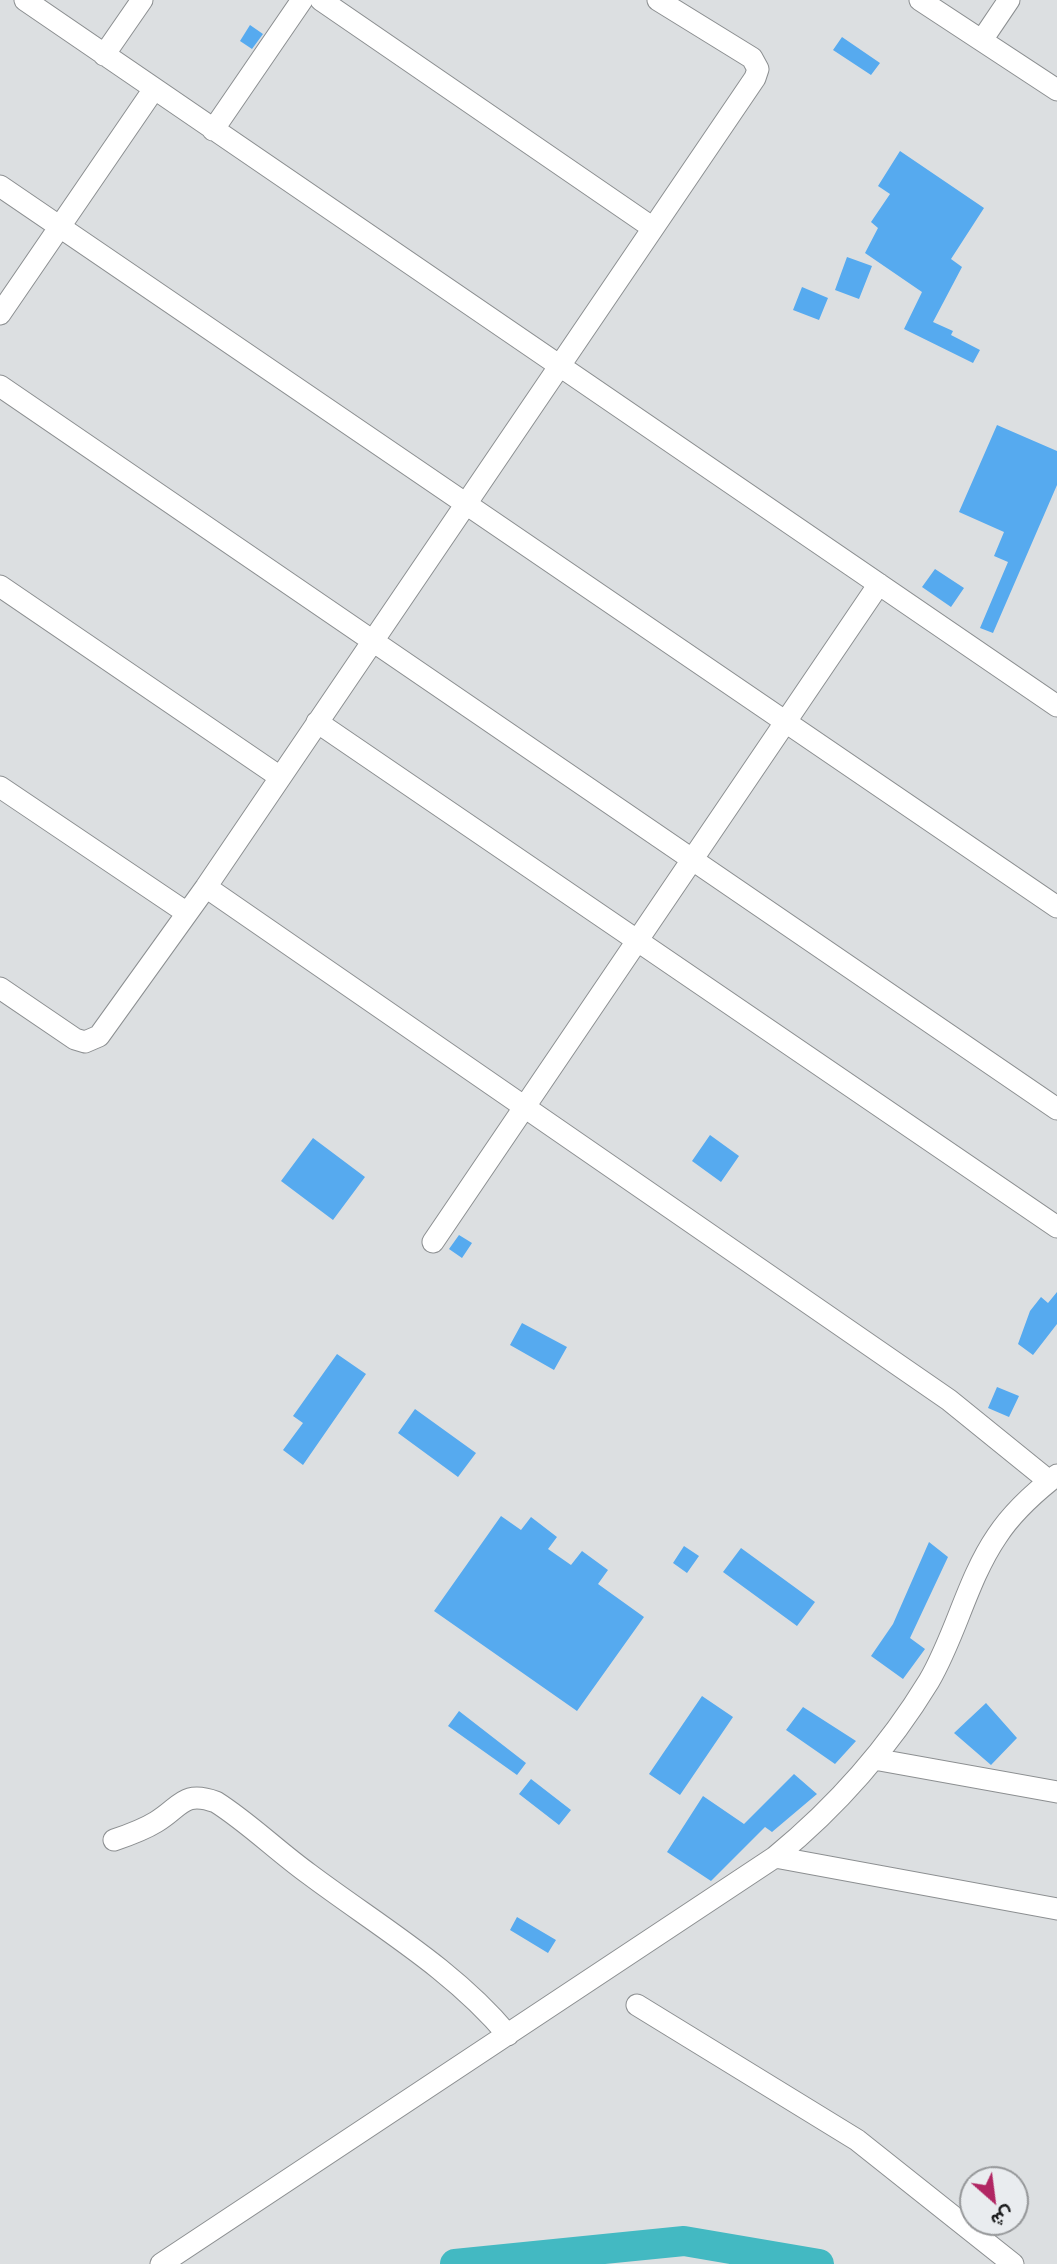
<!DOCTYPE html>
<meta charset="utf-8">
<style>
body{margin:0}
#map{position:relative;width:1057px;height:2264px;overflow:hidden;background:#dcdfe1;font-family:"Golos Text",Vazirmatn,sans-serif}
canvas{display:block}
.north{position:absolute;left:959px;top:2166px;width:70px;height:70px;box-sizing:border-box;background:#e9ecef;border:2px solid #959799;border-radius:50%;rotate:152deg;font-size:19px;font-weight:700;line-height:28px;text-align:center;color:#171819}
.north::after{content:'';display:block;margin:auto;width:24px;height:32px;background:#b12663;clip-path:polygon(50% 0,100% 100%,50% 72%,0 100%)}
</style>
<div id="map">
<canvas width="1057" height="2264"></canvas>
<div class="north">ش</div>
</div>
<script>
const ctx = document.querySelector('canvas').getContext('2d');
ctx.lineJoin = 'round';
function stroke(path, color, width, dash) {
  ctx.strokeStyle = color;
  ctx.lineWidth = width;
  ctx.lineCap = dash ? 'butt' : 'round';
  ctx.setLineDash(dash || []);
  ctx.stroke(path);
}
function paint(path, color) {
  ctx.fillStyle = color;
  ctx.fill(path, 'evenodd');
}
stroke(new Path2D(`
 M455 2264 684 2241 819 2264`), '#43b9c2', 30);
paint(new Path2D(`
 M250 25 263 34 252 49 240 41Z
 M842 37 880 63 871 75 833 50Z
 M900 151 984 208 951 259 962 267 933 322 953 331 951 335 980 350 973 363 904 329 922 292 865 253 878 228 871 222 890 194 878 186Z
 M847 257 872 266 859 299 835 290Z
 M802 287 828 298 819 320 793 310Z
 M997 425 1057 451V485L993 633 980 628 1008 562 994 556 1004 532 959 512Z
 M935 569 964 588 951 607 922 587Z
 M710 1135 739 1156 721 1182 692 1161Z
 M313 1138 365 1177 333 1220 281 1181Z
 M459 1235 472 1243 462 1258 449 1249Z
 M1057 1292V1324L1033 1355 1018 1344 1030 1311 1041 1297 1048 1303Z
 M522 1323 567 1347 554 1370 510 1345Z
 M337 1354 366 1374 303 1465 283 1450 303 1423 293 1416Z
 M997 1387 1019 1396 1009 1417 988 1408Z
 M415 1409 476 1453 458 1477 398 1433Z
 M501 1516 521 1530 531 1517 557 1537 548 1549 571 1565 582 1551 608 1570 598 1584 644 1617 577 1711 434 1611Z
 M929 1542 948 1557 910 1638 925 1649 903 1679 871 1656 893 1624Z
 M684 1546 699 1556 687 1573 673 1563Z
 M741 1548 815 1602 797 1626 723 1572Z
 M702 1696 733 1717 680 1795 649 1774Z
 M986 1703 1017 1738 991 1765 954 1733Z
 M803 1707 856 1741 835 1764 786 1730Z
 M459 1711 526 1763 517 1775 448 1726Z
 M794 1774 817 1794 772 1832 765 1827 711 1881 667 1852 703 1796 744 1824Z
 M531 1779 571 1810 559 1825 519 1794Z
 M517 1917 556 1940 548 1953 510 1930Z`), '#56aaef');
const minor = new Path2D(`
 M25 0 1057 706
 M321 0 653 228
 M920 0 1057 90
 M982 40 1009 0
 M104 55 142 0
 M213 130 302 0
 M0 186 1057 907
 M0 314 154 89
 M0 386 1057 1109
 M0 586 280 777
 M317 722 1057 1227
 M0 787 187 913
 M206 887 949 1400 1049 1481
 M0 988 75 1039 85 1042 99 1036 206 887 755 78 758 69 752 58 658 0
 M433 1242 879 584
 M874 1759 1057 1792
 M114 1840C129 1835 143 1830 156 1822 181 1807 183 1790 216 1802 249 1823 277 1851 309 1874 377 1925 453 1969 508 2035
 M775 1857C836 1807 887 1750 929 1681 956 1635 967 1580 997 1536 1012 1513 1035 1492 1057 1475
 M637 2005 857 2140 1013 2264
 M161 2264 775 1857 1057 1909`);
stroke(minor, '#8c8f91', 23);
stroke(minor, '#fff', 21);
</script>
